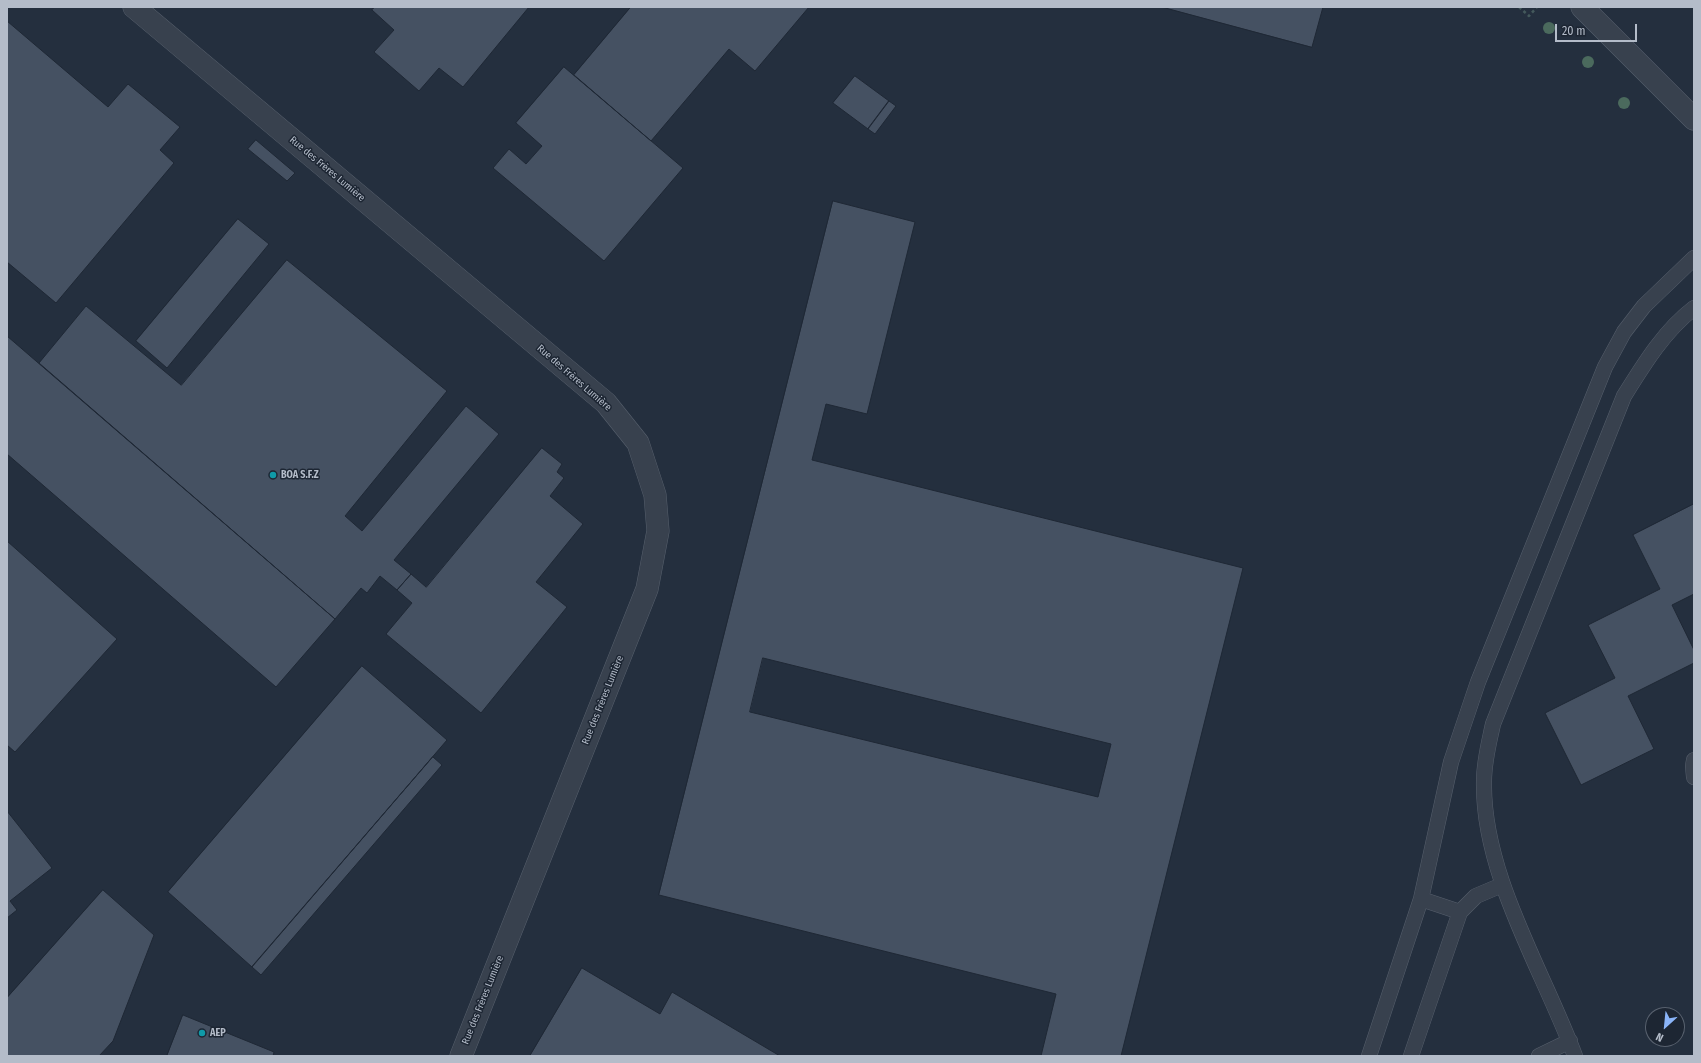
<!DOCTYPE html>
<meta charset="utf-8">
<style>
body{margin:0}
#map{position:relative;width:1701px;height:1063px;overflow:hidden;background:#242f3e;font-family:"Fira Sans Condensed",sans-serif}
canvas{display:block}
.frame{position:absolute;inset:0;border:8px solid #b4bcc9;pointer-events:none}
.north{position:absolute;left:1645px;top:1007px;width:40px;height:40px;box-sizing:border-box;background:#1d2633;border:1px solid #59626f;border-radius:50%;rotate:207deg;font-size:11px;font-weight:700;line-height:16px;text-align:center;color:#b4bcc9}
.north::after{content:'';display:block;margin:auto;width:14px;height:18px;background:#8ab4f8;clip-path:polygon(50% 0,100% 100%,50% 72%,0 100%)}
.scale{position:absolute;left:1555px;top:24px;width:82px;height:18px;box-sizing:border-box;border:2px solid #b4bcc9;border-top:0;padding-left:5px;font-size:12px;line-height:14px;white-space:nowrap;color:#b4bcc9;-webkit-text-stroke:3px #1d2633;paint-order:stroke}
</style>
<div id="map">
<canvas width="1701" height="1063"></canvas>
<div class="frame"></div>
<div class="north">N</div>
<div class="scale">20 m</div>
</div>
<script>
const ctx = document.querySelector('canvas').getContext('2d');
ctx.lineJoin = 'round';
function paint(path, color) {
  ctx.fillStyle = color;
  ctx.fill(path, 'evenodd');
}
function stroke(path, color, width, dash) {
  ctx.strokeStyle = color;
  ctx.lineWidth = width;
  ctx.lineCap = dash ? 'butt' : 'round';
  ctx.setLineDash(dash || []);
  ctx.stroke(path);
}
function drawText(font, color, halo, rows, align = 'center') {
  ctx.font = font + ' "Fira Sans Condensed",sans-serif';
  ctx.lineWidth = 3;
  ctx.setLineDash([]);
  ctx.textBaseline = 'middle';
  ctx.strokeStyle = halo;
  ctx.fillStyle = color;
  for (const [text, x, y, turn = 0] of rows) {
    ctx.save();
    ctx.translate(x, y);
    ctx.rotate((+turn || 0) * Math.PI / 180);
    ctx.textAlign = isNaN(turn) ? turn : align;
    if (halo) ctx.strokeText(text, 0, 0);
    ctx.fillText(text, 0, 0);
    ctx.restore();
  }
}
const building = new Path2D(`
 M375 7H529L463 87 439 68 419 91 374 52 394 30 372 10Z
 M631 7H809L755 71 729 49 651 141 574 75Z
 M1162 7H1323L1312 47Z
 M7 21 108 107 128 84 180 127 160 150 174 163 56 303 7 262Z
 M564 67 683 168 604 261 493 168 509 149 526 164 542 146 516 123Z
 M855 76 889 101 868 129 833 103Z
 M889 101 896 106 875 134 868 129Z
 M256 140 295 173 287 181 248 149Z
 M833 201 915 222 867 414 826 404 812 460 1243 568 1121 1056H1041L1056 994 659 895ZM763 658 1111 744 1098 797 750 712Z
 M238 219 269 244 167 368 136 341Z
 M287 260 447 391 345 516 362 531 466 406 499 434 394 560 411 574 397 590 380 576 367 593 361 588 335 619 39 363 86 306 181 385Z
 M7 336 335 619 276 687 7 454Z
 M542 448 562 464 557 472 564 478 550 496 583 524 536 582 567 607 481 713 386 634 412 603 397 590 411 574 426 587Z
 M1694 504V594L1672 605 1694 650V663L1628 696 1654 749 1581 785 1545 713 1615 678 1588 625 1660 589 1633 535Z
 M7 541 117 639 15 752 7 745Z
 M362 666 447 740 252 967 168 892Z
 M433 757 442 765 261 975 252 967Z
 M7 811 52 868 10 901 17 910 7 918Z
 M103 890 154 935 113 1041 99 1056H7V998Z
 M582 968 660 1014 672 992 780 1056H530Z
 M183 1015 274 1052 273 1056H167Z`);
paint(building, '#455162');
stroke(building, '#1f2835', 1);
const service = new Path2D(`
 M1694 760 1693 766 1694 777
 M1460 912 1476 896 1502 885
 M1369 1056 1421 899 1451 762 1478 682 1605 367 1624 332 1644 306 1694 258
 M1411 1056 1460 912 1421 899
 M1539 1056 1570 1041
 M1575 1056C1543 970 1482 874 1484 781 1484 761 1489 743 1493 724L1624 396C1644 364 1664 331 1694 308`);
const minor = new Path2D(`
 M134 7 606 403 638 443 655 495 658 531 647 589 461 1056`);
const tertiary = new Path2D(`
 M1582 7 1694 119`);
stroke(service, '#565f6c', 16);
stroke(minor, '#565f6c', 23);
stroke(tertiary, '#565f6c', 23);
stroke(new Path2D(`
 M1519 7 1529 16 1537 7`), '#44595c', 2.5, [3, 3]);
stroke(service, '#38414e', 15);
stroke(minor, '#38414e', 22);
stroke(tertiary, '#38414e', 22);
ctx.fillStyle = '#4b6a5d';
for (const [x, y] of [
 [1549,28],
 [1588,62],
 [1624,103]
]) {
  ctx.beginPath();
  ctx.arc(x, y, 6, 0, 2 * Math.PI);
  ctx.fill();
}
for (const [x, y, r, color] of [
 [273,475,4,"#0f9aa8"],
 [202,1033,4,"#0f9aa8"]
]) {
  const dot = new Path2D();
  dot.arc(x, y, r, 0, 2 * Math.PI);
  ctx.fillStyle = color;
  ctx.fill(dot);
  stroke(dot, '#1d2633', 1.5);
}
drawText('10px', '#b4bcc9', '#1d2633', [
 ["Rue des Frères Lumière",327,169,40],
 ["Rue des Frères Lumière",574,378,41],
 ["Rue des Frères Lumière",603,700,-68],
 ["Rue des Frères Lumière",483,1000,-68]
]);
drawText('bold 10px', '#b4bcc9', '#1d2633', [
 ["BOA S.F.Z",281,475],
 ["AEP",210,1033]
], 'left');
</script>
